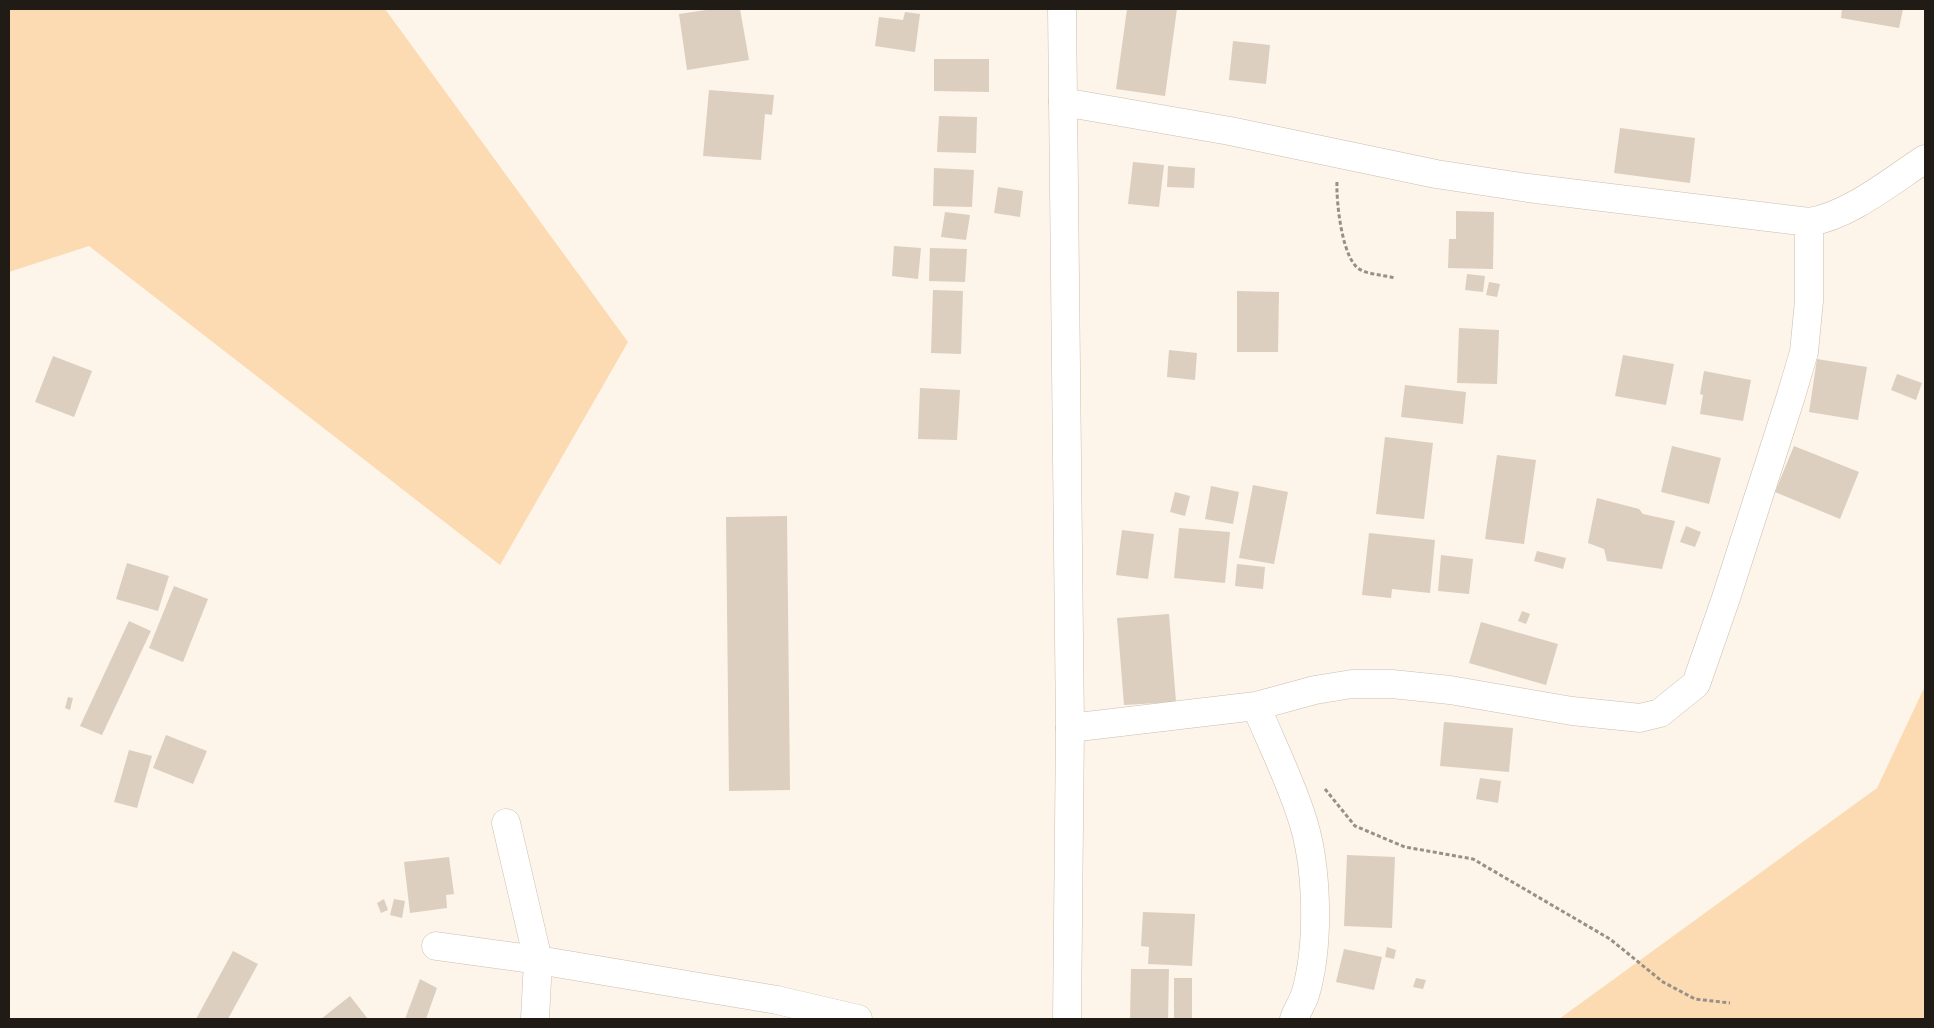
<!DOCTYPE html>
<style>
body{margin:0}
#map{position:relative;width:1934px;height:1028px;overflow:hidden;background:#fdf4ea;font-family:Quicksand,sans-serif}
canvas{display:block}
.frame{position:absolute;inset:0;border:10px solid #201b15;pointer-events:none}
</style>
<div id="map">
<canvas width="1934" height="1028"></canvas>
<div class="frame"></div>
</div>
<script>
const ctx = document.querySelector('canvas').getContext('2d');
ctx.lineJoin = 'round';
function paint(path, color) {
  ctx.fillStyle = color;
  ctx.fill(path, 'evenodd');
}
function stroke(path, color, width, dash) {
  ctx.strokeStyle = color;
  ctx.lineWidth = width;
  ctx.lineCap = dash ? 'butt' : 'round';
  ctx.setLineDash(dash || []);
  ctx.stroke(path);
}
paint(new Path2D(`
 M9 9H385L628 342 500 565 89 246 9 272Z
 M1925 686V1019H1559L1877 788Z`), '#fddbb2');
paint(new Path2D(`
 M713 9H740L749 60 687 70 679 14Z
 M1127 9H1177L1165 96 1116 89Z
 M1842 9H1903L1899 28 1841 18Z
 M905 12 920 14 915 52 875 46 879 17 903 20Z
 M1233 41 1270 45 1266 84 1229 80Z
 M934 59H989V92L934 91Z
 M709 90 774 95 772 115 765 114 761 160 703 156Z
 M939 116 977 117 976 153 937 152Z
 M1620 128 1695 138 1690 183 1614 173Z
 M1133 162 1164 165 1159 207 1128 204Z
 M1168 166 1195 168 1194 188 1167 187Z
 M934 168 974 170 972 207 933 206Z
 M998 187 1023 191 1020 217 994 213Z
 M1456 211 1494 212 1493 269 1448 268 1449 239H1456Z
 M945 212 970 215 966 240 941 237Z
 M894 246 921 248 918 279 892 276Z
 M930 248 967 249 965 282 929 281Z
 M1467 274 1485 276 1483 292 1465 290Z
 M1489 282 1500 284 1497 297 1486 295Z
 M933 290 963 291 961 354 931 353Z
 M1237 291 1279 292 1278 352H1237Z
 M1459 328 1499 330 1497 384 1457 383Z
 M1169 350 1197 353 1195 380 1167 377Z
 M1623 355 1674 364 1666 405 1615 396Z
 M53 356 92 371 74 417 35 402Z
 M1817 359 1867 367 1858 420 1809 412Z
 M1704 371 1751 380 1743 421 1700 414 1703 395 1700 394Z
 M1897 374 1922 383 1916 400 1891 390Z
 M1405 385 1466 392 1463 424 1401 417Z
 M920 388 960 390 957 440 918 439Z
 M1385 437 1433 443 1424 519 1376 514Z
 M1672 446 1721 458 1709 504 1661 492Z
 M1794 446 1859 472 1840 519 1775 492Z
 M1497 455 1536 460 1524 544 1485 539Z
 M1253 485 1288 492 1274 564 1239 558Z
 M1211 486 1239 492 1233 524 1205 519Z
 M1175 492 1190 496 1185 516 1170 512Z
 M1597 498 1639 509 1643 514 1675 521 1662 569 1607 561 1604 549 1588 543Z
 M787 516 790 790 729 791 726 517Z
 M1686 526 1701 532 1695 547 1680 542Z
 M1179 528 1230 532 1225 583 1174 578Z
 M1122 530 1154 534 1148 579 1116 575Z
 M1369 533 1435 540 1430 593 1392 589 1391 598 1362 595Z
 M1537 551 1566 558 1563 569 1534 561Z
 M1441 555 1473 559 1469 594 1438 591Z
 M127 563 169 576 158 611 116 599Z
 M1237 564 1265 567 1263 589 1235 586Z
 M174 586 208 599 183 662 149 648Z
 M1522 611 1530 614 1526 624 1518 621Z
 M1169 614 1176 702 1124 705 1117 618Z
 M129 621 151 631 102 735 80 726Z
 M1481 622 1558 644 1546 685 1469 663Z
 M68 697 73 698 70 710 65 708Z
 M1444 722 1513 728 1509 772 1440 766Z
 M166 735 207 751 193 784 153 768Z
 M129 750 152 756 137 808 114 802Z
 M1480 778 1501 781 1498 803 1476 799Z
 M1347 855 1395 857 1392 928 1344 926Z
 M449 857 454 894 446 895 447 908 410 913 404 862Z
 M384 899 388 910 381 913 377 903Z
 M394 899 405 901 402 918 390 915Z
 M1143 912 1195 914 1192 966 1148 964 1149 947 1141 946Z
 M1387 947 1396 950 1394 959 1385 957Z
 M1344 949 1382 957 1374 990 1336 982Z
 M233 951 258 964 228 1019H196Z
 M1131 969H1169L1168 1019H1130Z
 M1174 978H1192V1019H1174Z
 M1416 978 1426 980 1423 989 1413 987Z
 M420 979 437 988 426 1019H405Z
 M350 996 368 1019H321Z`), '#ddcfbf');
const minor = new Path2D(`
 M1063 102 1230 131 1436 174 1528 188 1809 222C1849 216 1891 181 1925 159
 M1256 706C1271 742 1289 778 1301 815 1318 864 1320 945 1305 995 1302 1003 1297 1011 1294 1019
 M1070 728 1256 706 1315 690 1352 684H1392L1450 690 1572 711 1640 718 1660 713 1696 684 1726 598 1791 396 1804 352 1809 301V222
 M506 823 538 960 535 1019
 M436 946 538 960 777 1000 858 1019`);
const primary = new Path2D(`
 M1062 9 1070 728 1067 1019`);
stroke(minor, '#cabdad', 29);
stroke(primary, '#cabdad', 29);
stroke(new Path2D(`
 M1337 182C1336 200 1342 262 1361 270 1371 275 1384 275 1395 278
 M1325 789 1355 826 1405 847 1473 859 1610 939 1663 982 1695 999 1730 1003`), '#979087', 3, [4, 2.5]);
stroke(minor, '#fff', 28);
stroke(primary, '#fff', 28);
</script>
